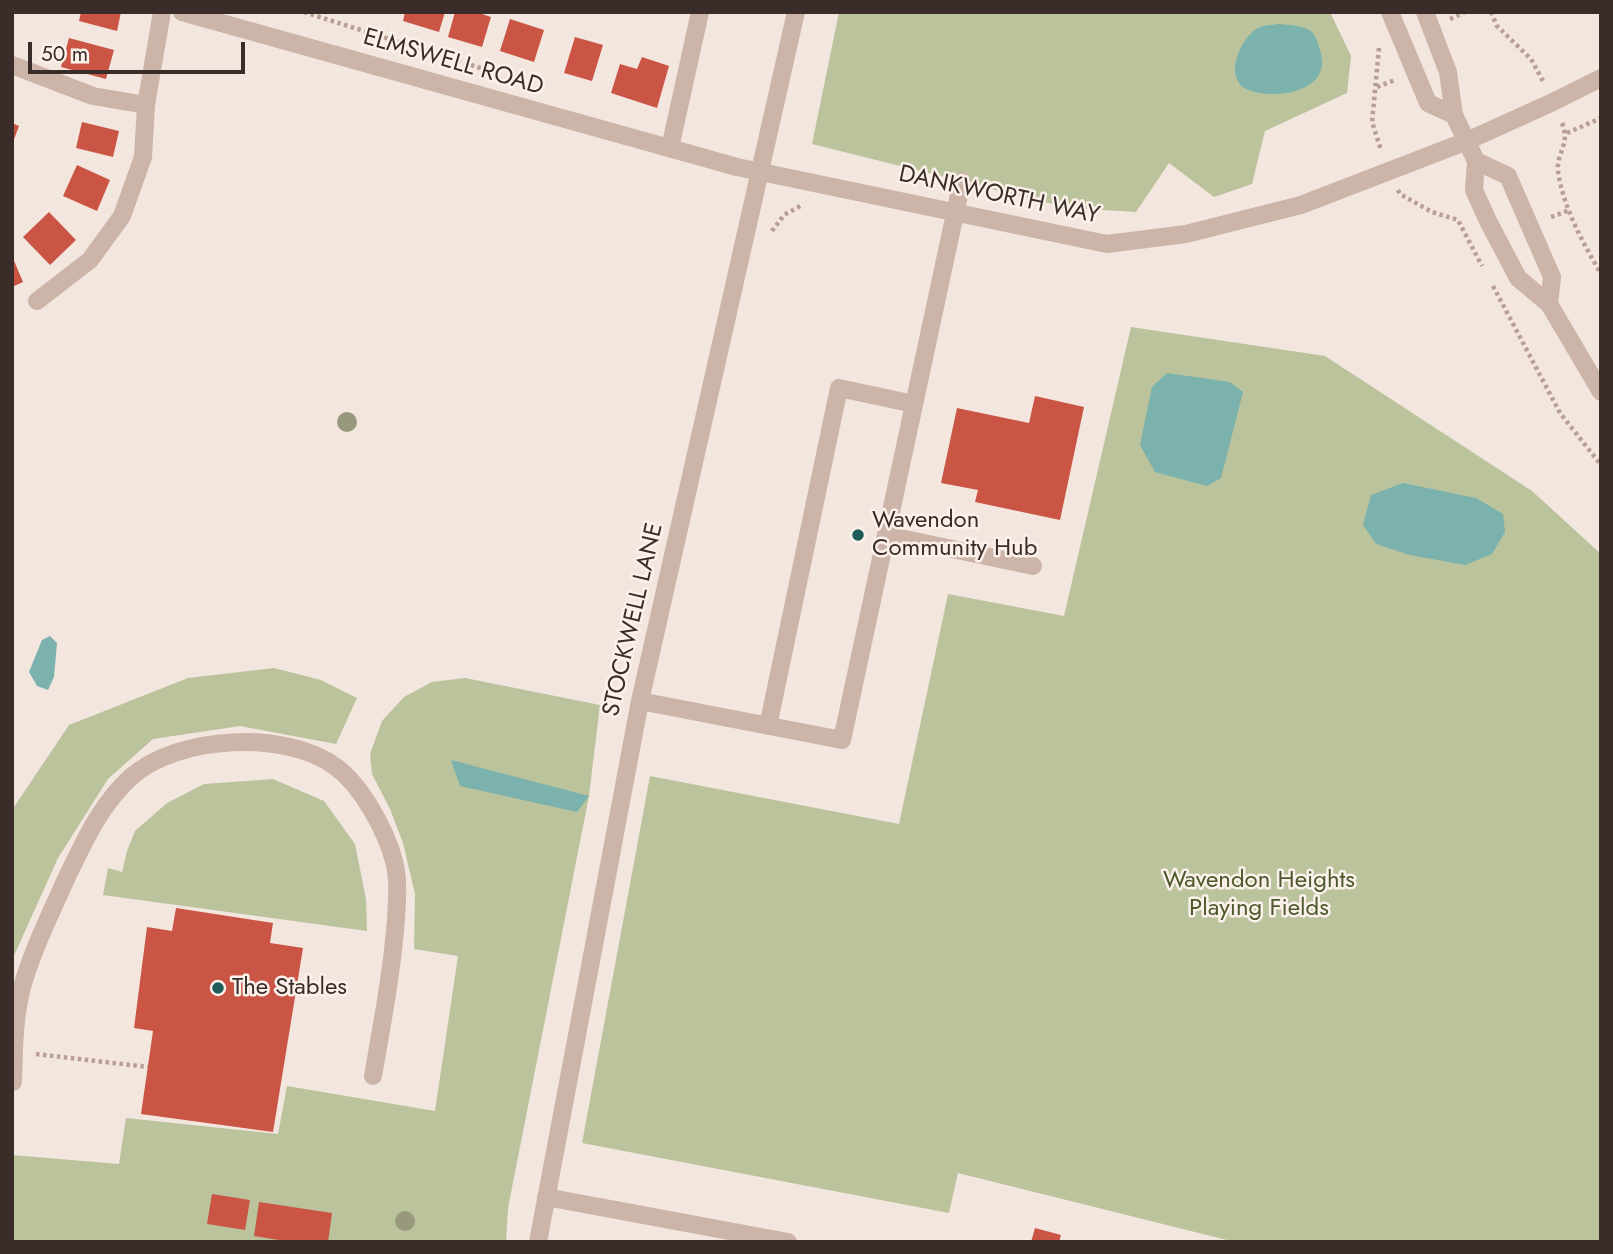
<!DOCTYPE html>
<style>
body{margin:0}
#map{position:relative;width:1613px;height:1254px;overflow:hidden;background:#f3e6de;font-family:Jost,sans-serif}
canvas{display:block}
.frame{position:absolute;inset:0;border:14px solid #392c29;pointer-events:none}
.scale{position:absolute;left:28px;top:42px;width:217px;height:32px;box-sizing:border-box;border:4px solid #392c29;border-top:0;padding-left:9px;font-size:21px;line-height:24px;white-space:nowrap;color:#392c29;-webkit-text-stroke:5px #fbf1ea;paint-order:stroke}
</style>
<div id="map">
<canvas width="1613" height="1254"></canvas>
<div class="frame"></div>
<div class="scale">50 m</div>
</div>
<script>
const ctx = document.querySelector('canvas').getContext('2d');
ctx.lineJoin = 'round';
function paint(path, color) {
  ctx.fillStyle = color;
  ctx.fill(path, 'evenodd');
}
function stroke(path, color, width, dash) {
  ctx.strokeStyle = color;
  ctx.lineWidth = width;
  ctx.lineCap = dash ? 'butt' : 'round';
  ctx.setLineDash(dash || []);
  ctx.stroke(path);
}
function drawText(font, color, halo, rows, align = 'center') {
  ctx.font = font + ' Jost,sans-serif';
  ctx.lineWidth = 5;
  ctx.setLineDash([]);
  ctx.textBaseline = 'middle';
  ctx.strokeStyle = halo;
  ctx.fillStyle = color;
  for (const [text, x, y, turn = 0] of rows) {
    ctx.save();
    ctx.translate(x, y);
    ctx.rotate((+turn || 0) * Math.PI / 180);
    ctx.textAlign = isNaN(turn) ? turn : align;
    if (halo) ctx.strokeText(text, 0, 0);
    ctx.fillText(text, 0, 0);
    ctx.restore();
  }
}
paint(new Path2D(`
 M839 12H1330L1351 56 1347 93 1265 131 1252 184 1214 197 1169 163 1136 212 1069 208 812 144Z
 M1131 327 1325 356 1532 491 1601 554V1242H1235L958 1173 949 1213 582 1143 650 776 899 824 948 594 1064 616Z
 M274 668 321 680 357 698 336 744 240 726 153 739 108 779 58 858 12 960V810L69 725 188 678Z
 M465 678 600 705 589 796 508 1208 506 1242H12V1155L119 1164 126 1118 278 1134 287 1086 435 1111 458 956 414 949 415 894 403 843 390 809 372 774 370 754 382 721 404 697 432 682Z
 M273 779 324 801 355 844 366 899 367 931 103 895 108 868 122 872 127 851 135 831 167 803 204 784Z`), '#bbc39d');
paint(new Path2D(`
 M1279 24C1288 25 1302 25 1311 31 1316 35 1318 44 1320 50 1321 54 1323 62 1322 66 1318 94 1270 99 1249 90 1222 80 1240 38 1258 28 1264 25 1272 25 1279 24Z
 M1167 373 1230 382 1243 392 1221 478 1207 486 1155 472 1140 445 1152 387Z
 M1403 483 1476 498 1503 514 1505 532 1492 554 1465 565 1410 555 1376 544 1363 525 1371 495Z
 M50 636 57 643 54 677 48 690 37 686 29 672 42 640Z
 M451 760 589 796 577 812 460 786Z`), '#7bb2ad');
paint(new Path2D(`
 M81 12H121L117 31 79 21Z
 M405 12H445L439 32 403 21Z
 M455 12H476L491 17 482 47 448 37Z
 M510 19 544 30 534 62 500 51Z
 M575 37 603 45 592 81 564 73Z
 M69 38 114 50 106 79 61 67Z
 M642 57 669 66 657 108 611 93 620 64 637 69Z
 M82 122 119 131 113 157 76 148Z
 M12 123 19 126 13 142H12Z
 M77 165 110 180 97 211 63 196Z
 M49 212 76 240 50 265 23 237Z
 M12 256 23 282 12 287Z
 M1035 396 1084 407 1060 520 975 502 978 490 941 483 957 408 1029 423Z
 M176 908 273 923 270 943 303 948 273 1132 141 1114 153 1031 134 1028 147 927 172 931Z
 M212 1194 250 1200 245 1230 207 1224Z
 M259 1202 332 1213 328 1242H291L254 1236Z
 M1035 1228 1061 1235 1059 1242H1031Z`), '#ca5545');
stroke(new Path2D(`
 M304 12 493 72
 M1491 12 1497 26 1531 59 1544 83
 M1450 19 1465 12
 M1379 48 1372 122 1381 150
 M1377 87 1395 80
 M1562 123C1571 144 1556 153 1558 171 1563 207 1583 243 1601 274
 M1567 133 1601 118
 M1398 190 1400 194 1432 212 1458 220 1482 266
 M1551 217 1570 210
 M772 231 784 215 802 205
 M1493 286 1560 413 1601 465
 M36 1054 148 1067`), '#b89e93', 4.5, [3.5, 3.5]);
stroke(new Path2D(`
 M182 12 737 167 1107 244 1186 234 1301 205 1467 141 1553 102 1601 78
 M1390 12 1428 103 1454 115
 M1425 12 1448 72 1454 115 1476 161 1474 190 1488 221 1518 278 1549 304 1601 392
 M12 65 93 96 146 105
 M670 148 700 12
 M1476 161 1508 176 1552 277 1549 304
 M37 301 90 260 122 216 143 157 146 105 162 12
 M886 535 1033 566
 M640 701 842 740 962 181
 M768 726 839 388 914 404
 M13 1082C14 1050 14 1018 22 987 33 949 50 915 66 879 84 842 100 805 131 777 178 735 287 730 336 767 362 786 386 831 394 861 399 880 397 899 396 919 392 972 382 1024 373 1076
 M546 1197 788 1242
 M538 1242 640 701 796 12`), '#ccb4a9', 18);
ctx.fillStyle = '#98987c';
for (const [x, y] of [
 [347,422],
 [405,1221]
]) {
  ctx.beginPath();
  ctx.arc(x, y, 10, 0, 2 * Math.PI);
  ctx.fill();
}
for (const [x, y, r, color] of [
 [858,535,7,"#1d5c59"],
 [218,988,7,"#1d5c59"]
]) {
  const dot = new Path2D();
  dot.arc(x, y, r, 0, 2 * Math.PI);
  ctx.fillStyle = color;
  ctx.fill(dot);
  stroke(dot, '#fbf1ea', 2.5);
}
drawText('24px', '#392c29', '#fbf1ea', [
 ["ELMSWELL ROAD",453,63,16],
 ["DANKWORTH WAY",999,196,12],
 ["STOCKWELL LANE",634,620,-77]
]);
drawText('24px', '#392c29', '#fbf1ea', [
 ["Wavendon",872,521],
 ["Community Hub",872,549],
 ["The Stables",232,988]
], 'left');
drawText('24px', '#4d582c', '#fbf1ea', [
 ["Wavendon Heights",1259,881],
 ["Playing Fields",1259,909]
]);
</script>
